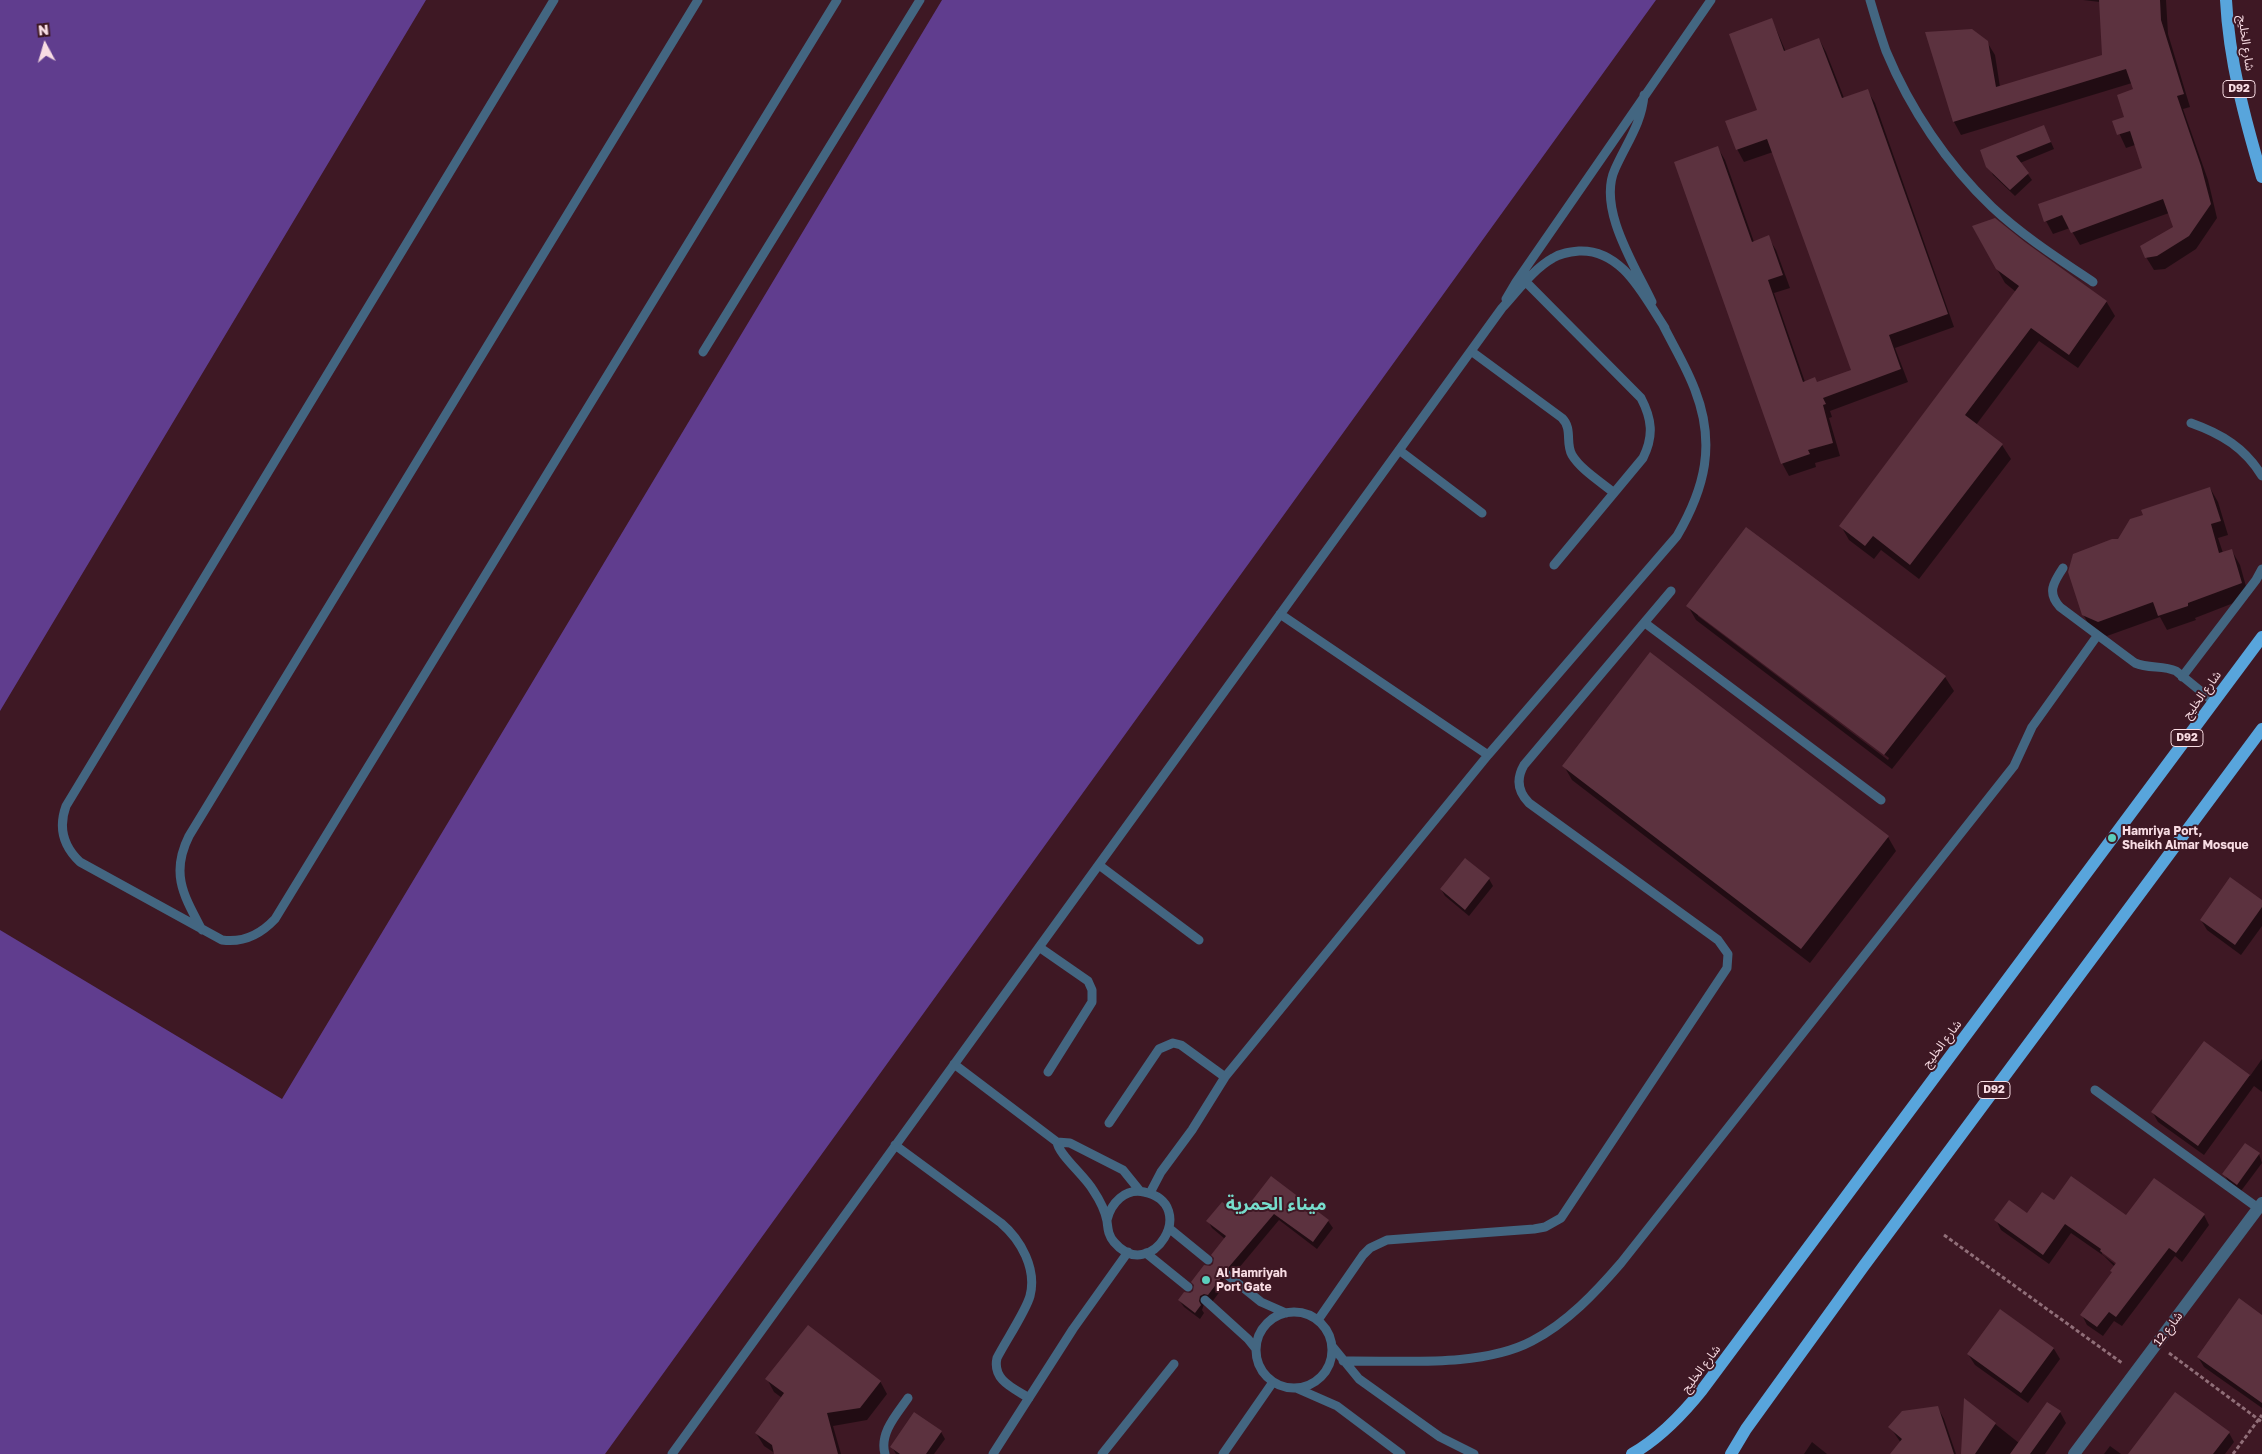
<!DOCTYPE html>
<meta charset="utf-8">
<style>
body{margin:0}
#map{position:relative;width:2262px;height:1454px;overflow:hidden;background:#3e1824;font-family:"Golos Text",sans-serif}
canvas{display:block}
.north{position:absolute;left:20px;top:20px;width:50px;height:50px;-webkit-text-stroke:4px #3e1824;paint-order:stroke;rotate:354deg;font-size:14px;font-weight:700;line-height:20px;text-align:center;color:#f8dce3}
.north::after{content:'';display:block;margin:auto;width:18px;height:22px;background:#f8dce3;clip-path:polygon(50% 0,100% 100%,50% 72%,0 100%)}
</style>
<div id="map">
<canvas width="2262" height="1454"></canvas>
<div class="north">N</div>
</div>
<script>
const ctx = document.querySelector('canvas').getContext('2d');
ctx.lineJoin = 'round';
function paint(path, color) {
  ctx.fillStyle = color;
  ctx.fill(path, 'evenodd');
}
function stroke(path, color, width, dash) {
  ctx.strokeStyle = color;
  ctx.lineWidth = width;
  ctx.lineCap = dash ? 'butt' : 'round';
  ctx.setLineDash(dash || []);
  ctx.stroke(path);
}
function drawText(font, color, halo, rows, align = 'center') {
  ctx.font = font + ' "Golos Text","Noto Sans Arabic",sans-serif';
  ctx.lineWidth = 4;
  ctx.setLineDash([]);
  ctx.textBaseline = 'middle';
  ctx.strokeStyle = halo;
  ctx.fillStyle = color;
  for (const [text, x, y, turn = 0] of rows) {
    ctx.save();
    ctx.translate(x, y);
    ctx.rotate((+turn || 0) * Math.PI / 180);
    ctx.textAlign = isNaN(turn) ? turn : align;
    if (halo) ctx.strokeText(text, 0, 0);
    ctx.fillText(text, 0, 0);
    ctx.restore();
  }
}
paint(new Path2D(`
 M0 0H426L0 711Z
 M942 0H1656L605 1454H0V930L282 1099Z`), '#603d8e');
paint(new Path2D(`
 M2083 0H2166L2168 34 2190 107 2183 109 2208 180 2217 218 2196 249 2165 269 2154 270 2146 257 2174 228 2169 213 2080 245 2070 228 2053 234 2046 221 2144 169 2135 145 2126 148 2114 122 2126 118 2134 90 2132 83 1961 135 1954 122 1926 33 1987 42 1995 55 2000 87 2103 56 2100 2Z
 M1772 20 1786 52 1819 39 1826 52 1844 98 1867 90 1875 103 1954 327 1895 348 1908 382 1830 411 1832 417 1829 418 1840 456 1815 463 1816 467 1789 476 1782 463 1718 148 1725 160 1754 242 1768 237 1776 250 1790 288 1774 293 1805 382 1817 383 1852 371 1773 152 1744 162 1737 149 1758 111Z
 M2044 126 2054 149 2020 163 2032 180 2015 196 1993 175 1989 167Z
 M1973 227 2106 301 2115 316 2078 368 2039 341 1976 425 2002 445 2011 459 1919 579 1881 550 1874 559 1849 540 1841 526 2016 292 2005 283Z
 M2210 488 2218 502 2228 535 2218 538 2223 553 2232 551 2240 565 2249 597 2195 618 2196 620 2167 630 2160 617 2107 636 2091 629 2083 614 2069 572 2074 555 2119 541Z
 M1747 529 1945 677 1954 691 1892 769 1696 620 1688 606ZM1698 613 1889 758 1888 760 1698 616Z
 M1564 766 1888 837 1896 851 1810 963 1572 780Z
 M1466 859 1489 879 1493 886 1469 916 1445 896 1441 889Z
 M2262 901V926L2241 955 2207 930 2201 920Z
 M2204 1043 2250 1076 2262 1059V1092L2254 1086 2204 1155 2158 1122 2153 1113Z
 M2246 1145 2259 1154 2262 1163 2241 1191 2228 1181 2224 1174Z
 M1271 1178 1328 1221 1333 1228 1317 1249 1279 1220 1233 1275 1223 1277 1224 1286 1212 1302 1204 1304 1202 1310 1204 1313 1200 1319 1184 1307 1179 1300 1194 1291 1210 1267 1214 1264 1225 1239 1212 1228 1208 1221 1240 1218Z
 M2055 1202 2127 1217 2204 1215 2209 1225 2182 1262 2175 1256 2122 1326 2114 1321 2103 1336 2087 1325 2082 1315 2113 1273 2115 1267 2104 1256 2071 1233 2049 1264 2001 1230 1996 1220 2027 1214ZM2102 1251 2122 1266 2120 1268 2102 1254Z
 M2001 1310 2054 1349 2060 1359 2028 1403 1975 1365 1968 1354Z
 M2262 1316V1408L2204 1367 2198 1357Z
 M767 1379 880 1381 887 1394 867 1420 833 1426 841 1454H776L764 1446 756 1433 782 1398 774 1392Z
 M1965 1400 2019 1443 2060 1412 2066 1423 2045 1454H1963Z
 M1938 1408 1944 1419 1956 1454H1891L1901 1443 1890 1427Z
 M941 1432 945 1439 934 1454H896L892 1447Z
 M2229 1433 2234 1442 2225 1454H2130Z
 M1812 1442 1827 1454H1804Z
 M2110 1446 2121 1454H2104Z`), '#0007');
paint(new Path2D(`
 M2099 0H2160L2161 20 2184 94 2177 96 2201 166 2211 204 2189 236 2157 256 2145 258 2140 246 2173 227 2163 199 2071 233 2062 215 2044 222 2038 204 2142 168 2130 131 2117 135 2112 121 2124 117 2117 95 2133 89 2126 69 1953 122 1925 32 1972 29 1988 41 1996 87 2102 55Z
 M1772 18 1784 51 1819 38 1842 98 1868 89 1948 314 1889 335 1901 369 1823 398 1826 404 1823 405 1833 443 1808 450 1810 454 1781 464 1674 162 1718 146 1752 242 1769 235 1783 275 1768 280 1803 382 1815 377 1817 382 1851 370 1767 139 1736 150 1725 121 1757 110 1729 34Z
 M2044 125 2051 142 2016 156 2029 173 2010 190 1986 167 1980 150Z
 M1995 218 2025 242 2107 301 2069 355 2031 328 1965 415 2003 444 1910 565 1873 536 1865 546 1839 526 2019 286 1996 269 1972 226Z
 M2210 487 2221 521 2211 524 2219 553 2232 549 2242 583 2188 603V606L2158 616 2153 602 2098 622 2082 615 2068 572 2073 554 2112 539H2118L2130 519 2143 515 2141 510Z
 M1746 527 1946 676 1884 755 1686 606Z
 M1650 652 1889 836 1801 949 1562 766Z
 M1465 858 1490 878 1465 910 1440 889Z
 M2230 877 2262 900V907L2235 945 2200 920Z
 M2204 1041 2250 1075 2198 1146 2151 1112Z
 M2245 1143 2260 1153 2237 1185 2222 1174Z
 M1271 1176 1329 1220 1313 1242 1274 1214 1228 1268 1223 1267 1220 1270 1221 1278 1208 1295 1204 1294 1200 1296 1199 1301 1201 1305 1195 1313 1178 1300 1184 1292 1190 1293 1193 1291 1194 1285 1191 1282 1204 1265 1210 1266 1213 1264 1214 1258 1211 1255 1226 1236 1206 1221 1222 1202 1240 1216Z
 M2071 1176 2126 1215 2154 1178 2205 1214 2176 1253 2169 1248 2116 1317 2109 1312 2097 1327 2080 1315 2112 1272 2110 1271 2116 1263 2100 1251 2101 1249 2065 1224 2043 1255 1994 1220 2009 1200 2027 1213 2042 1192 2054 1200Z
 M2239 1298 2262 1315V1403L2197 1357Z
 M2000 1309 2054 1348 2021 1393 1967 1354Z
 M808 1325 881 1381 860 1408 827 1413 838 1454H774L772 1445 755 1433 784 1393 765 1379Z
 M2175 1392 2230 1432 2213 1454H2128Z
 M1964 1398 1996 1423 1975 1454H1961Z
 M2047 1402 2061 1411 2030 1454H2010Z
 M1938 1406 1954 1454H1890L1902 1439 1888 1427 1902 1411Z
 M914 1412 942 1431 926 1454H900L890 1447Z`), '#5c323f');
stroke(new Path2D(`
 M1944 1235 2122 1363
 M2169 1353 2262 1422
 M2233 1454 2262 1415`), '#906e78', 3, [4, 2.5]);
stroke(new Path2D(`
 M554 0 66 806C58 828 63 846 80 862L222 940C243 943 260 935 275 919L837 0
 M1870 0C1875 17 1880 34 1886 51 1910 109 1947 164 1992 207 2023 236 2059 259 2093 282
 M1644 95C1642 123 1626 144 1615 169 1597 208 1635 266 1652 302
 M1526 282 1641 398C1652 419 1654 436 1643 458L1554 565
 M1506 299 1516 282 1711 0
 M1471 351 1562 418C1573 429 1565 443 1572 455 1581 470 1601 482 1614 493
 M703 352 920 0
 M2191 423C2222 434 2245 448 2262 476
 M1399 450 1482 513
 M2063 568C2053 583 2047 593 2060 607L2135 663C2149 669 2163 665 2176 671L2214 702
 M1280 614 1488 755
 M1645 623 1881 800
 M2182 677 2256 580 2262 569
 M1099 865 1199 940
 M202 930C184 896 170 874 189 836L698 0
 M1039 947 1088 981 1092 990V1002L1048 1072
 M954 1064 1057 1142 1070 1143 1123 1170 1140 1191
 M2095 1090 2258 1208
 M1109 1123 1159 1049 1173 1043 1181 1045 1225 1077
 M1057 1142C1058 1154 1085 1176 1093 1190 1099 1199 1105 1210 1107 1221 1108 1229 1108 1235 1114 1242 1151 1286 1201 1204 1144 1192 1125 1188 1111 1203 1107 1220
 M895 1145 1001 1223C1021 1240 1037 1269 1030 1296 1026 1311 1005 1342 997 1358 992 1380 1013 1388 1029 1398
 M1150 1193 1161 1172 1192 1130 1225 1077 1488 755 1677 536C1705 488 1716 444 1695 390 1687 368 1674 347 1663 325
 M1170 1229 1208 1260
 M1146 1253 1188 1287
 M1225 1273 1261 1302 1286 1313
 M1205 1300 1248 1339 1256 1349
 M1256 1350a38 38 0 1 1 76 0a38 38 0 1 1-76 0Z
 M1318 1320 1363 1255 1370 1248 1387 1240 1534 1229 1545 1227 1561 1218 1727 968 1728 954 1718 940 1529 803C1518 792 1516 779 1524 765L1671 591
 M1332 1346 1359 1379 1440 1437 1474 1454
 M1343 1361C1400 1360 1481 1368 1532 1341 1567 1323 1596 1292 1621 1263L2014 766 2032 727 2097 636
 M1296 1388 1337 1406 1401 1454
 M672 1454 1502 308C1517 292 1533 269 1553 258 1561 253 1570 252 1579 251 1623 249 1644 297 1665 328
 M885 1454C879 1433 897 1414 908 1398
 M993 1454 1073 1329 1128 1252
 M1102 1454 1174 1364
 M1223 1454 1273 1382`), '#436681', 9);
stroke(new Path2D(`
 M2074 1454 2262 1203`), '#436681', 12);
stroke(new Path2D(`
 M2226 0C2229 60 2245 120 2262 177
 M1632 1454C1660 1438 1682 1415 1702 1390L2262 637
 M1731 1454 1746 1429 1863 1267 2262 729`), '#58a5dc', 12);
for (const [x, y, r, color] of [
 [2112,838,5,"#5bcebc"],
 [1206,1280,5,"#5bcebc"]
]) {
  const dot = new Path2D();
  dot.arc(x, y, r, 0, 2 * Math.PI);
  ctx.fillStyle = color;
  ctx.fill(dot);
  stroke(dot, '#3e1824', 2);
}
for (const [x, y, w] of [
 [2239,89,32],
 [2187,738,32],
 [1994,1090,32]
]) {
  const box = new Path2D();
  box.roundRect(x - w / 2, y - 8.5, w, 17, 4);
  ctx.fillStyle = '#3e1824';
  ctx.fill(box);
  stroke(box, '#f8dce3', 1);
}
drawText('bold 11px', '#f8dce3', null, [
 ["D92",2239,89],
 ["D92",2187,738],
 ["D92",1994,1090]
]);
drawText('12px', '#f8dce3', '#3e1824', [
 ["شارع الخليج",2246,43,82],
 ["شارع الخليج",2202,695,-54],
 ["شارع الخليج",1942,1044,-53],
 ["شارع 12",2168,1329,-53],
 ["شارع الخليج",1701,1369,-53]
]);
drawText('bold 12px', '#f8dce3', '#3e1824', [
 ["Hamriya Port,",2122,831],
 ["Sheikh Almar Mosque",2122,845],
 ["Al Hamriyah",1216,1273],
 ["Port Gate",1216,1287]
], 'left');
drawText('bold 18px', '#76ddcc', '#3e1824', [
 ["ميناء الحمرية",1276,1204]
]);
</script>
